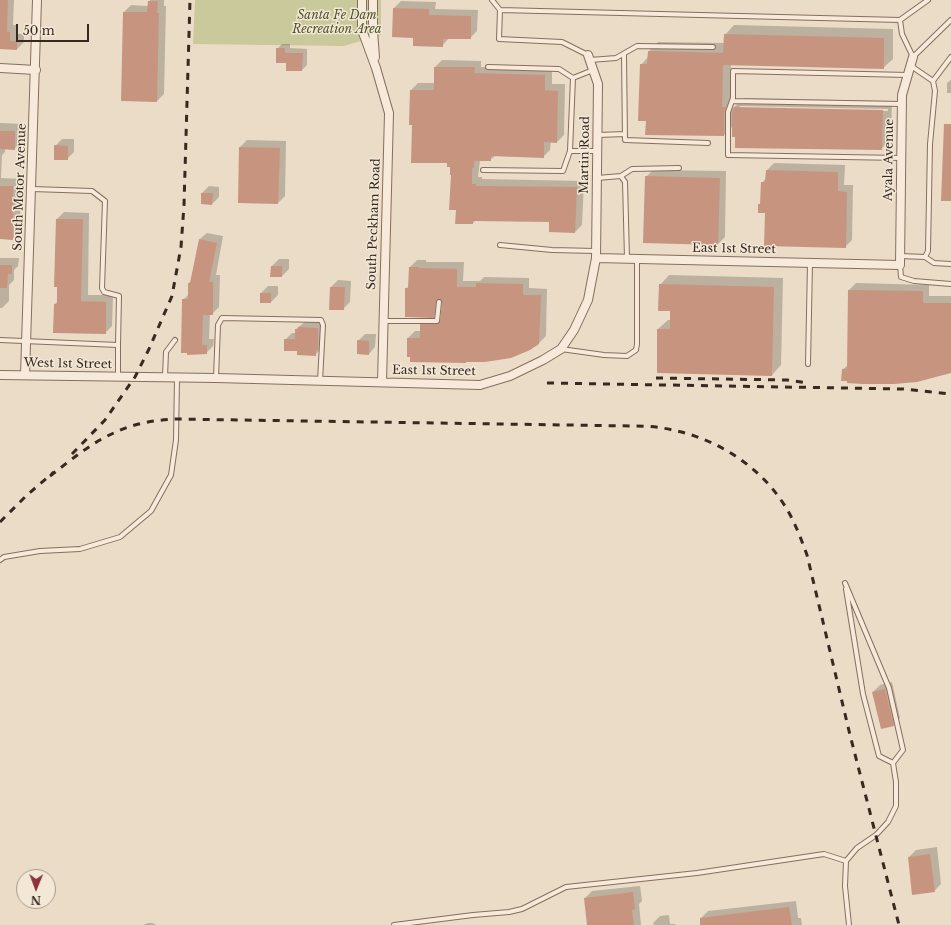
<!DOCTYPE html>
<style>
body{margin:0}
#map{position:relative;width:951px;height:925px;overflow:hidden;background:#ebdcc7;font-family:"Libre Baskerville",serif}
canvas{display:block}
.north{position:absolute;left:16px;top:869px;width:40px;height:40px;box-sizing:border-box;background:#f3e7d6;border:1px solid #a89b8d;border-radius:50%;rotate:181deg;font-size:11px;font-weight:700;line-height:16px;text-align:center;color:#372820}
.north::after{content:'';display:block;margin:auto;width:14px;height:18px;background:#90323e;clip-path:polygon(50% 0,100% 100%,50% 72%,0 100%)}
.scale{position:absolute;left:16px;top:24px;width:73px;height:18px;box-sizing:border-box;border:2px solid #372820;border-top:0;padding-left:5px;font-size:12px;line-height:14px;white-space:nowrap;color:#372820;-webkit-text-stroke:3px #f3e7d6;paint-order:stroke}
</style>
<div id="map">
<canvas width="951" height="925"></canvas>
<div class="north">N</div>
<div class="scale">50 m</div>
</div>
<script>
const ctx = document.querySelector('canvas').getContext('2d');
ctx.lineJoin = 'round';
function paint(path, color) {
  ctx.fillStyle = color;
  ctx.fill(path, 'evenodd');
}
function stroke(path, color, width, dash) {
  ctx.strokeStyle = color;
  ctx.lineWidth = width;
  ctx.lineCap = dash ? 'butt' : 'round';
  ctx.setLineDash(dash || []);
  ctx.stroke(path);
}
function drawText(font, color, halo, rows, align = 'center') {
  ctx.font = font + ' "Libre Baskerville",serif';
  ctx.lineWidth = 3;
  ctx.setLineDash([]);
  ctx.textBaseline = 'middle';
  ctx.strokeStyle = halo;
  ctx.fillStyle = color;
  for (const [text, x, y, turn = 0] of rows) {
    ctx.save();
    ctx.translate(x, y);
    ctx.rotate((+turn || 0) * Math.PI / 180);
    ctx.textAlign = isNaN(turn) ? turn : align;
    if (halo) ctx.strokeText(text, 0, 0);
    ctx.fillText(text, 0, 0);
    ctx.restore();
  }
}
paint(new Path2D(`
 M195 0H381V35L344 46 193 44Z`), '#c9c99b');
paint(new Path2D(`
 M0 0H14L13 25H17V34H24V42L17 49 0 48Z
 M150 0H164V6H166L164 94 157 101 124 12 131 5 148 6Z
 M401 1 436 2 435 9 478 10 477 31 470 38H449L442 46 394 8Z
 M734 25 893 29V59L883 68 731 64V98H735L733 108 744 98 892 101 891 140 881 149 736 136 732 127 724 135 646 134 647 120 641 65 648 57 649 51 658 42 724 43 725 35ZM740 106 888 109V111L740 108Z
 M282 44H290V48L307 49V65L302 70H287V62L277 49Z
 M442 60 481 61V67L552 68V84H565L564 135 557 142 551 141 550 150 543 157 495 156 490 160H480L478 177H482V179L584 181 582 225 575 232 550 221 476 220 473 223 452 174 451 166 413 124H410L411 90 418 83H435V67Z
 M951 80V93H947V83Z
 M0 123 23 124 22 141 14 149H5V152L2 155 1 178 21 179 20 231 12 239 0 238Z
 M62 139H74V152L67 159 55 146Z
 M247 140 286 141 285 196 278 203 240 147Z
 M774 163 845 165 844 185H853L852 240 845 247 766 212 759 205 762 202V183L766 178 767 170Z
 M653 170 726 171 725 237 718 244 646 177Z
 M209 186 219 187V197L212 204 202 193Z
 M64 212 89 213 88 295H113L112 326 105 333 55 304 58 301V286H55L57 219Z
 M207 233 223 236 216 275H220L219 307 212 314H210L209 339H214L213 346 206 353 196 354 182 352 183 300 189 294V283L192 280 200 239Z
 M0 258H19L18 266 14 270V280L9 285V301L2 308H0Z
 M279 259H289V269L282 276 272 266Z
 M417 260H426V262H464L463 281H480L484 277 529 278V288L547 289 546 336 539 343 408 356V338L415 331H421V325L430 316 406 289 409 286 410 267ZM442 300 444 302 441 318H432L440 310Z
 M669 275 783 278 781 365 772 375 658 372V329L668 320H671V310L660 285Z
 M338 280 351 281 350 302 343 309 331 287Z
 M856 283 929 285V296H951V372L843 369 848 365 849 290Z
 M268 286H278V295L271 302 261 293Z
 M306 321H325V342L322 344V348L315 355 298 350 285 340 292 333H296V329Z
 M365 334H376L375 347 369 354 358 341Z
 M892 682 900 718 893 725 873 692 880 685Z
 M937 847 941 884 934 891 913 894 909 857 916 850Z
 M640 886 642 901 639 904 641 925H588L585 898 592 891Z
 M796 901 798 918H801L802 925H701V918L708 911Z
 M669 915 670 924H675L676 925H654L653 923 660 916Z
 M148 923H152L157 925H143Z`), '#0003');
paint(new Path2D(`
 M0 0H8L7 32H10V41H17V50L0 49Z
 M148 1H158L157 13H159L157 102 121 101 123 12H147Z
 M393 8 429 9V15L471 16V39H443V47L413 46V38L392 37Z
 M724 34 884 38V69L723 65 722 107H726L724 112V136L645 135 646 121H638L640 64H647L648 51 723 53Z
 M276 48H285V53H303L302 71H286V63H276Z
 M434 67H475L474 73 545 75V90L558 91 557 143 544 142V158L491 156V161H474V168H472V184H476V186L577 187 575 233 549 232V222L473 221V224H455L456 210H449L451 175H450V167H447V163H411L412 125H409L410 90H434Z
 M734 107 883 110 882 150 735 148V137H732V113Z
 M944 124H951V201H941Z
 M0 131H15V150L0 149Z
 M54 145 68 146V160H54Z
 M239 147 280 148 278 204 238 203Z
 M766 170 838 172V191L847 192 846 248 764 246 765 213H758V204H760L761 182H765Z
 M645 176 720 178 718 245 643 243Z
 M0 186H13V240L0 239Z
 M201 193H213L212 205 201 204Z
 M56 219H83L81 301 106 302V334L53 333 54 304H57V287H54Z
 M199 239 217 243 209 282H213V315H203L202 345H207V354L187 355V353H181L182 299H188V283H190Z
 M0 265H12V274H8L7 288H0Z
 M271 266H282V277H270Z
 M409 267H419V268L457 269V287H476V283L523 284V295H541L539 344 530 350 511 358 485 362H466V363L410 362V357H407V338H420V324H437L440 323 442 302 440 299 436 300 434 318 405 317V288H408Z
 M659 284 774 287 772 376 657 373V329H670V311H658Z
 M330 287H345L344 310H329Z
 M848 290 923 291V303H951V373L917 382 894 384H862L847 383V381H841L842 369H847Z
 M260 293H271V303H260Z
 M298 327 318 328V350H316V356L297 355V351H284V339H295V329H298Z
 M357 340 369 341V355L357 354Z
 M885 689 894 726 881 729 872 692Z
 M930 854 935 892 912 895 908 857Z
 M633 892 635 909 632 910 634 925H587L584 898Z
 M789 907 792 925H700V918Z`), '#c7947f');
const service = new Path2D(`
 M492 0 500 10
 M900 20 902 34 913 57 951 20
 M624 54 625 140 708 143
 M588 55 562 42 499 39 500 10 900 20 928 0
 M590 60 616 58 637 46 713 47
 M488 67 559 69 573 78
 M933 81 951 57
 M732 101 902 104
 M598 135 625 134
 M570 151 573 78 593 70
 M901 158 728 155V112L733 98V71L908 75
 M483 170 563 171 570 151H597
 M621 176 632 169 679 168
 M597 178 621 176 625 182 627 258
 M500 245 552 250 596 251
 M900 256 925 257 928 251 930 144 935 91 933 81 911 66
 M925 257 934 263 951 264
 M900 265 901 277 914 281 951 284
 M383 321H437L439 302
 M0 340 118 345 119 296 104 292 102 288 105 201 92 191 32 189
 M118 345V376
 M561 349 604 355 627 356 636 350 637 344V259
 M808 364 810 263
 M165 377 166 352 175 340
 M216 378 218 325 222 318 321 320 323 325 320 381
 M0 560 4 557 40 551 80 549 120 537 151 511 171 475 176 440 177 378
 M845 583 889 688 903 750 893 763 896 782V806L888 822 876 835 857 848 846 861 845 886 849 925
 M846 589 863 694 879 756 893 763
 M394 925 473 915 509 912 522 909 566 887 697 873 824 854 846 861`);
const minor = new Path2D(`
 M362 0V30L376 68 389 113 382 382
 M373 0V31L375 57
 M0 68 36 70
 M596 258 900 265 902 95 913 57
 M0 375 216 378 480 385 510 376 543 360 561 349 574 330 588 300 596 258 598 84 588 55
 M25 375 37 0`);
stroke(service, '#866e5d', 6);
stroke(minor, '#866e5d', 10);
stroke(service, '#f7eada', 4);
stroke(minor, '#f7eada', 8);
stroke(new Path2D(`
 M656 378 787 380 808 383
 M547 383 903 389 951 394
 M72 454 105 420 135 377 149 349 172 296 181 247 184 205 190 0
 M50 476C71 460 92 442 116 432 135 423 156 420 176 419L631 426C641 426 652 426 662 428 709 435 754 461 781 500 793 517 800 536 807 555L850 735 899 925
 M0 522 27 495 54 472`), '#372820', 3, [7, 7]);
drawText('italic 12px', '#4d5228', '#f3e7d6', [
 ["Santa Fe Dam",337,16],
 ["Recreation Area",337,30]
]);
drawText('12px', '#372820', '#f3e7d6', [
 ["Martin Road",585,155,-89],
 ["Ayala Avenue",889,160,-89],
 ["South Motor Avenue",20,187,-88],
 ["South Peckham Road",374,224,-88],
 ["East 1st Street",734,249,1],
 ["West 1st Street",68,364,1],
 ["East 1st Street",434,371,1]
]);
</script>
